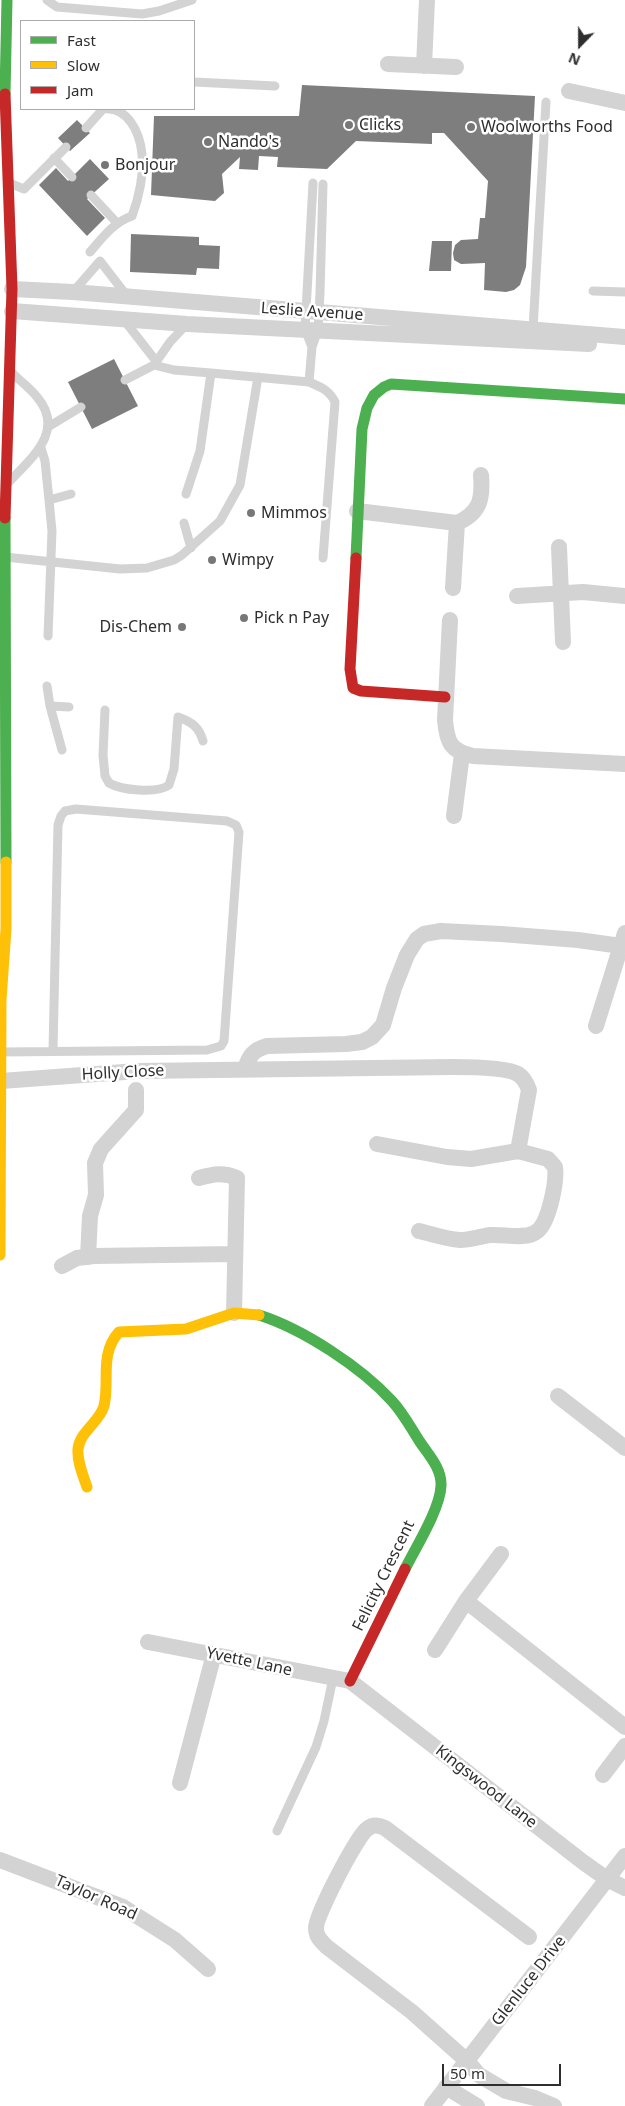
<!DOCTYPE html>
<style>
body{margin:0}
#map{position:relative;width:625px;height:2106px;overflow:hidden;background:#fff;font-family:"Noto Sans",sans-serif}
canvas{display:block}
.legend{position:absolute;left:20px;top:20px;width:175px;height:90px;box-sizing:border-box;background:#fff;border:1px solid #ababab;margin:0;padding:6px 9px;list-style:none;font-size:15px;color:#2e2e2e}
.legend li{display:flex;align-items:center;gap:10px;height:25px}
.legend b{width:25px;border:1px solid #ababab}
.north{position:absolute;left:555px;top:20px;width:50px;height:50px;-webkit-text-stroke:4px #fff;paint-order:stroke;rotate:202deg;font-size:14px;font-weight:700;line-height:20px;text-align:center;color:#2e2e2e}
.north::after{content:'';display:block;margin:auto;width:18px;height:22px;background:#2e2e2e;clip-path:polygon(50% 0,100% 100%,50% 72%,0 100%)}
.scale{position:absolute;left:442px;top:2064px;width:119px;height:22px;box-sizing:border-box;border:2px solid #2e2e2e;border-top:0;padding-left:6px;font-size:15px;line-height:18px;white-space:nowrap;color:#2e2e2e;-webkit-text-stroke:4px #fff;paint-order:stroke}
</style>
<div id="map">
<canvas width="625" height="2106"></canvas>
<ul class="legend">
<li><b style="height:6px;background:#4caf50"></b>Fast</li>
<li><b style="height:6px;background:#ffc107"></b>Slow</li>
<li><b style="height:6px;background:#c62828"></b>Jam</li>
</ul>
<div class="north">N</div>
<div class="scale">50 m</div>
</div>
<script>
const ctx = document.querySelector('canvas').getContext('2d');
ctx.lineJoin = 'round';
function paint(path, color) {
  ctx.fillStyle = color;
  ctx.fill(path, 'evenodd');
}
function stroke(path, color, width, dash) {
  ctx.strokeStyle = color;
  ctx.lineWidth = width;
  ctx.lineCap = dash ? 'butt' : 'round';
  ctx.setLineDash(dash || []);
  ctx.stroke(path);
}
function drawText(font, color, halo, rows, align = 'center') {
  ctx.font = font + ' "Noto Sans",sans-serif';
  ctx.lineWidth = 5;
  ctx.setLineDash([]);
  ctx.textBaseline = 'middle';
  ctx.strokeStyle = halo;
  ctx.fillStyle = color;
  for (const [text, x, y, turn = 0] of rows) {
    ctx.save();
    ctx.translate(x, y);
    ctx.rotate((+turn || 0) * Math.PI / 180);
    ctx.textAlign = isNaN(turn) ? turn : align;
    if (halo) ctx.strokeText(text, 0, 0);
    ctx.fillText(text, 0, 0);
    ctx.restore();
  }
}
paint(new Path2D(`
 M302 85 535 96 526 267 520 285 514 290 506 292 484 290 485 263 461 264 454 260 453 253 455 245 461 240 478 239 480 218H485L488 181 444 133H432V144L356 141 327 169 277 167 278 157 259 156 258 170 239 169 240 157 222 174 224 193 215 201 151 195 154 116H299Z
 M77 120 90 133 70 151 58 138Z
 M90 159 109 179 87 199 105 218 87 236 39 185 56 168 68 181Z
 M131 234 199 237V245L220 246 219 269 197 268 196 275 130 272Z
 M432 241H452L451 271H429Z
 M114 359 138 406 92 429 68 382Z`), '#7e7e7e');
stroke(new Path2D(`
 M47 0 57 7 142 14 159 11 192 0
 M194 82 275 86
 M86 128 103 109C128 106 140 133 142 154 144 174 139 198 132 216 114 222 102 238 90 252
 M54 158 72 177
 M9 183 24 189 66 147
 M91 195 117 223
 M593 291 625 292
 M73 292 100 261 127 296
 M124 320 156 361
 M533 329 546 102
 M312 347 305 329 313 183
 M154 365 174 370 211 373
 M125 380 154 365 170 342 186 325
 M309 382 312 347 318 330 320 293 323 184
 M48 427 81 407
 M41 448 45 461 49 500
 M9 482C31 458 66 431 37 397 30 388 20 381 12 373
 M186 494 200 451 211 373 309 382C321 387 329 390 335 402L323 558
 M184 523 191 548
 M5 557 120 569 147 568 174 560 182 555 220 521 240 485 258 377
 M48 636 52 531 49 500 71 494
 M47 686 50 706 62 750
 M50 706 69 707
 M105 710 103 755 105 776 109 783C121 790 157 794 169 785L174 769 178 717C192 722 199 727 203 741
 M1 1052 207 1050 221 1046 224 1041 239 832 236 825 227 821 76 809 65 811 61 816 58 825 53 1050
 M277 1831 316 1747 324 1721 333 1678`), '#d3d3d3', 9);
stroke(new Path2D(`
 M388 64 456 67
 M424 66 427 0
 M569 91 625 103
 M12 289 73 292 625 337
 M12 311 187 324 589 344
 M357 511 457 523
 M559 547 563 642
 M453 588 457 523C480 513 483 499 481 475
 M517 596 583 592 625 596
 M450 620 445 720C447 742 450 751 473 756L625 764
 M454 816 462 754
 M596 1026 621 946
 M245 1069C249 1056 253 1050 267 1046L346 1044 362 1042 372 1037 383 1025 394 988 407 955 417 939 424 934 441 931 501 934 578 940 621 946 625 933
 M1 1081 138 1071 452 1067C467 1067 506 1067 518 1074 524 1078 527 1084 529 1090L518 1151
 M377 1144 447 1157 471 1159 518 1151 548 1159 555 1167C557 1181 549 1224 536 1232 525 1240 504 1234 491 1235 480 1236 471 1240 460 1240 446 1239 432 1234 419 1231
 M199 1178C214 1174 223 1172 237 1178L234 1313
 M88 1257 90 1216 96 1195 95 1163 101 1149 136 1110V1090
 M62 1266 77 1258 94 1256 234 1254
 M558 1396 625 1448
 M466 1601 501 1554
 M148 1642 350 1681 583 1862 607 1879 625 1888
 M435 1650 466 1601 625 1727
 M603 1775 625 1746
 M180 1783 214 1654
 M0 1860 123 1907 175 1940 208 1969
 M529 1937 385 1828C378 1825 373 1824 367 1829 357 1836 315 1917 316 1928 316 1937 321 1941 327 1947L412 2012 467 2061 479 2075 506 2091 535 2098 554 2106
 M446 2087 477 2106
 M432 2106 625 1856`), '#d3d3d3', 16);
stroke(new Path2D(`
 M5 94 7 0
 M5 518 6 862
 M356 558 362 429 367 408 374 395 384 387 391 384 625 399
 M259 1315C303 1329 361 1367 392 1401 403 1413 411 1428 420 1442 429 1455 442 1469 441 1486 440 1509 416 1547 405 1569`), '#4caf50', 11);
stroke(new Path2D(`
 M0 1255 1 1000 6 929V862
 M87 1487C83 1475 77 1462 78 1449 80 1431 99 1423 104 1406 110 1381 99 1354 119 1332L186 1329 234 1313 259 1315`), '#ffc107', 11);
stroke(new Path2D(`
 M5 518 12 289 5 94
 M356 558 350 669 353 688 361 691 445 697
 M350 1681 405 1569`), '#c62828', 11);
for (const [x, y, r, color] of [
 [349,125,5,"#777"],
 [471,127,5,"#777"],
 [208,142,5,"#777"],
 [105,165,5,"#777"],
 [251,513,5,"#777"],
 [212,560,5,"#777"],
 [244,618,5,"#777"],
 [182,627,5,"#777"]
]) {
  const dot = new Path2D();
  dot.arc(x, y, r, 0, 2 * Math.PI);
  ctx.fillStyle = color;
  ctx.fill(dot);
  stroke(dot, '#fff', 2);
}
drawText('16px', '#2e2e2e', '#fff', [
 ["Clicks",359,125],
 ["Woolworths Food",481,127],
 ["Nando's",218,142],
 ["Bonjour",115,165],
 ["Mimmos",261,513],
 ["Wimpy",222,560],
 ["Pick n Pay",254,618],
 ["Dis-Chem",172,627,"right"]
], 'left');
drawText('16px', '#2e2e2e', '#fff', [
 ["Leslie Avenue",312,312,4],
 ["Holly Close",123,1073,-3],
 ["Felicity Crescent",384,1576,-64],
 ["Yvette Lane",249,1662,12],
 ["Kingswood Lane",486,1787,38],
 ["Taylor Road",96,1898,24],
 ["Glenluce Drive",529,1981,-52]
]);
</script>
